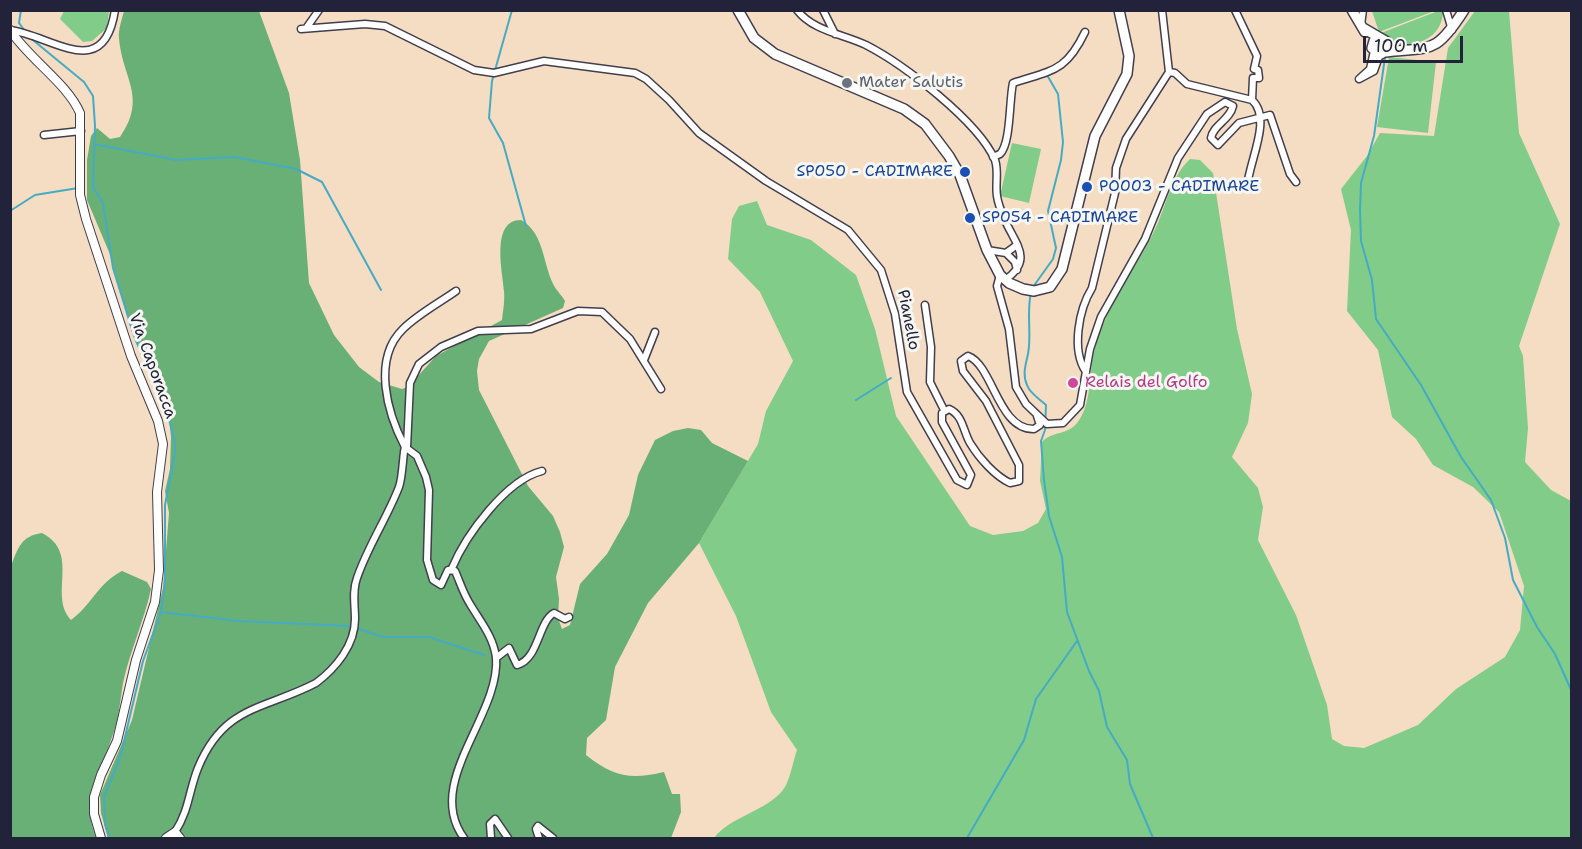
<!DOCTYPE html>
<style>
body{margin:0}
#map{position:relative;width:1582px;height:849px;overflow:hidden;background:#f4ddc2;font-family:"Shantell Sans",sans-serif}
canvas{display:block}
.frame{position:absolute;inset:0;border:12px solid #22223b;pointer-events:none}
.scale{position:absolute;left:1363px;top:36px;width:100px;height:27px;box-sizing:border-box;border:3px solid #22223b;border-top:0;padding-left:8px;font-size:18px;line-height:21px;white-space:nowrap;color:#22223b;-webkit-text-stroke:4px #f6f6f2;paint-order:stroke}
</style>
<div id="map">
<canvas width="1582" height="849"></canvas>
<div class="frame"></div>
<div class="scale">100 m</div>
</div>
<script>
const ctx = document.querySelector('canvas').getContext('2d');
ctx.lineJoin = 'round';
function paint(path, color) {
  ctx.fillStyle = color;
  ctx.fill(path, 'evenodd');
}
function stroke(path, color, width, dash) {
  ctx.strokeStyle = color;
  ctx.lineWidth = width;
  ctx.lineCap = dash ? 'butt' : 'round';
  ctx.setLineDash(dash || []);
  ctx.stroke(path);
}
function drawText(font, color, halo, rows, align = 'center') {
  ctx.font = font + ' "Shantell Sans",sans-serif';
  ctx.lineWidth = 6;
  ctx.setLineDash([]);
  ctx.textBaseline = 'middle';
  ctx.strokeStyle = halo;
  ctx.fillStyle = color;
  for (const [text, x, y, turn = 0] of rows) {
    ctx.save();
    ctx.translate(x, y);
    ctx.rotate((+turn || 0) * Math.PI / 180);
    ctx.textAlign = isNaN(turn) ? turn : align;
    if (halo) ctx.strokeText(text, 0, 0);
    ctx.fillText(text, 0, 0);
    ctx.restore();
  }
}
paint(new Path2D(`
 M1437 10 1379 32 1372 11Z
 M64 11H109L107 28 92 41 83 42 60 19Z
 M1438 11H1443C1442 39 1416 48 1391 43L1381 33Z
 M1475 11H1509L1519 133 1560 224 1519 346 1523 356 1528 428 1525 462 1551 490 1571 501V838H714C731 816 765 812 783 790 790 781 793 761 797 750L771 712 736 616 699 543 758 444 766 411 793 361 760 292 728 259 732 219 739 206 757 201 767 225 811 240 856 275 875 329 896 416 970 526 993 535 1023 531 1038 523 1046 509 1040 481 1042 442C1052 431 1068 435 1077 423 1093 403 1088 372 1095 348 1107 303 1138 266 1157 225 1167 202 1171 177 1190 159L1200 160 1213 173 1237 329 1252 394 1248 423 1232 457 1258 488 1263 507 1258 540 1296 615 1327 705 1332 739 1344 746 1364 748 1418 725 1456 689 1505 657 1520 630 1524 586 1499 512 1473 487 1433 465 1416 439 1392 417 1378 350 1347 311 1351 230 1341 189 1367 156 1380 133 1434 136 1448 48Z
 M1389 57 1436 62 1428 133 1377 127Z
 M1012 143 1041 149 1029 203 1000 196Z`), '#81cc89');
paint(new Path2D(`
 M124 11H259L289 93 300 160 309 283 334 335 359 367 379 382 402 389 408 387 436 356 502 320C503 311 505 300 504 291 503 273 490 220 521 220 546 234 542 267 556 289 559 293 562 296 565 301L563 308 489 341 479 359 477 371 479 390 528 486 553 516 560 532 564 547 556 577 559 599 558 618 562 629 570 625 580 584 607 554 629 515 638 475 655 440 673 431 688 428 701 430 712 443 748 461 699 543 648 603 615 667 606 720 587 738 586 755C614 777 630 780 664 772L672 794H680L681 812 671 838H108L101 813 100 795 132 720 163 588 169 513 165 491 170 469 171 437 168 408 149 373 131 329 109 252 87 200V160L91 136 97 128 110 139 120 137C148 97 122 78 119 38 118 30 122 19 124 11Z
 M42 533C81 553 48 595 71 620 92 605 97 584 122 571L147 582 151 589C144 621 130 651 123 683 120 701 119 719 112 737 99 777 80 794 96 838H11V566C18 548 21 536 42 533Z`), '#68b075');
stroke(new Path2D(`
 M21 10 19 23 25 31
 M512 10 492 81 489 118 503 143 526 226
 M28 36 84 82 93 96 95 126 93 187 103 203 113 268 134 336 168 415 174 439 175 452 165 505V583L161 612 143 661 120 758 104 797 105 824 109 838
 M1385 57 1374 136 1361 183 1360 210 1361 241 1372 280 1376 319 1421 385 1461 457 1491 500 1505 538 1513 580 1537 627 1555 654 1572 692
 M94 144 176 160 234 157 296 169 322 182 381 290
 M10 211 35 195 78 188
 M1033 287 1053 259 1056 248 1048 211 1061 160 1063 142 1058 94 1047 75
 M1031 293C1026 313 1032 334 1028 354 1026 364 1022 374 1027 385 1030 394 1040 399 1046 405L1045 430 1041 441 1044 480 1049 516 1062 557 1067 612 1089 671 1099 691 1107 727 1127 760 1130 784 1153 838
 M856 400 891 378
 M161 612 238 621 350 626 383 637H429L484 655
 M967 838 1024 740 1036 699 1077 641`), '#45abc5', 2);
const minor = new Path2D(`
 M797 10C813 31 843 34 866 45 903 64 978 121 995 160 999 172 995 184 997 196 998 203 1001 211 1004 218 1014 243 1035 259 1005 280
 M823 10 835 34
 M1235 10 1257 56 1254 69 1258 70 1259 78H1253L1252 100
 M1446 10 1452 30
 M1361 25 1363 10
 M307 27 319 10
 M301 29 365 24 385 26 474 70 494 73 544 61 635 73 646 79 669 100 699 133 766 181 848 230 881 270 895 314 907 392 957 480 967 485 971 475 942 422V413L949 409C963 415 963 431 970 443 979 458 995 476 1010 483L1019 481V465L986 401 963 371 961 361 968 356C993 365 998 430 1034 429L1040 425 1037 416
 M10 30C53 36 104 83 115 10
 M1374 51 1370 69 1359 79 1374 71 1380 54
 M1169 72 1175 73 1187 84 1252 100
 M44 135 81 131
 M993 157 1000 154C1011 143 1009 101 1013 83 1052 70 1066 72 1085 32
 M1247 188C1248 163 1273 119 1252 100
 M987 250 1006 253 1017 245
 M1006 253 1015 262 1017 270
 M1000 275 997 286 1009 329 1016 387 1026 404 1047 424 1063 423 1080 405 1090 349 1101 317 1145 239 1178 158 1207 114 1225 102 1233 106C1230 120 1213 125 1211 138L1218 145 1239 123 1270 115 1290 174 1296 182
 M925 305 931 347 930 382 944 410
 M644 360 655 332
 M1086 372C1071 350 1079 309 1092 288L1115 193 1116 168 1126 139 1169 72 1162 10
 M405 447 417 456 426 477 429 490 427 560 433 580 441 585 448 570 455 571C460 582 463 593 470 604 480 621 493 636 496 657 501 715 423 783 464 838
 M405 447C387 413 372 359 403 329 418 314 439 303 456 291
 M407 447 410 383 419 364 441 347 478 331 531 329 578 311 602 312 630 339 661 389
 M452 568C466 535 506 480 542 471
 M496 658 509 648 517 665C539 659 538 622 554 613L565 619 569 617
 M175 832C189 811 189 790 198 768 224 705 264 710 316 683 336 668 355 645 355 619 355 605 352 591 357 578 368 546 387 518 399 487 403 476 403 451 405 447
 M491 838 490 824 495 819 508 838
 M539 838 536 829 538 826 553 838`);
const tertiary = new Path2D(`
 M10 30C29 59 67 83 80 113V195L86 219 131 356 158 421 163 444 157 492 159 570 155 602 136 660 117 741 101 775 94 797V814L101 838
 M166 838 175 832 180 838`);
const secondary = new Path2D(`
 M738 10 754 38 775 54 904 109 925 124 949 156 960 175 987 250 1000 275 1009 283 1023 289 1034 291 1050 287 1062 269 1095 136 1127 74 1129 56 1119 10
 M1352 10 1365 32
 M1363 28 1387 42V50L1381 54 1372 48 1374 41 1378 38
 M1386 52C1432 47 1436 54 1464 10`);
stroke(minor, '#423e4f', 9);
stroke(tertiary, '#423e4f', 10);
stroke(secondary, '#423e4f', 12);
stroke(minor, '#fff', 6);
stroke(tertiary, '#fff', 8);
stroke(secondary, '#fff', 9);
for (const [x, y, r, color] of [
 [847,83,6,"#6b7280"],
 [965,172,6,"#1a4fb4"],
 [1087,187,6,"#1a4fb4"],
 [970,218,6,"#1a4fb4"],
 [1073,383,6,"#d1479c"]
]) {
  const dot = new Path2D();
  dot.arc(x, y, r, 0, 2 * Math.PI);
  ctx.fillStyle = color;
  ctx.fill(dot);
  stroke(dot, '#f6f6f2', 2);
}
drawText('16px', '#5b616d', '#f6f6f2', [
 ["Mater Salutis",859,83]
], 'left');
drawText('16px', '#164399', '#f6f6f2', [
 ["SP050 - CADIMARE",953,172,"right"],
 ["PO003 - CADIMARE",1099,187],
 ["SP054 - CADIMARE",982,218]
], 'left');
drawText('16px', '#22223b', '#f6f6f2', [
 ["Pianello",908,320,79],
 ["Via Caporacca",152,366,70]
]);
drawText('16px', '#b23c85', '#f6f6f2', [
 ["Relais del Golfo",1085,383]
], 'left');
</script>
